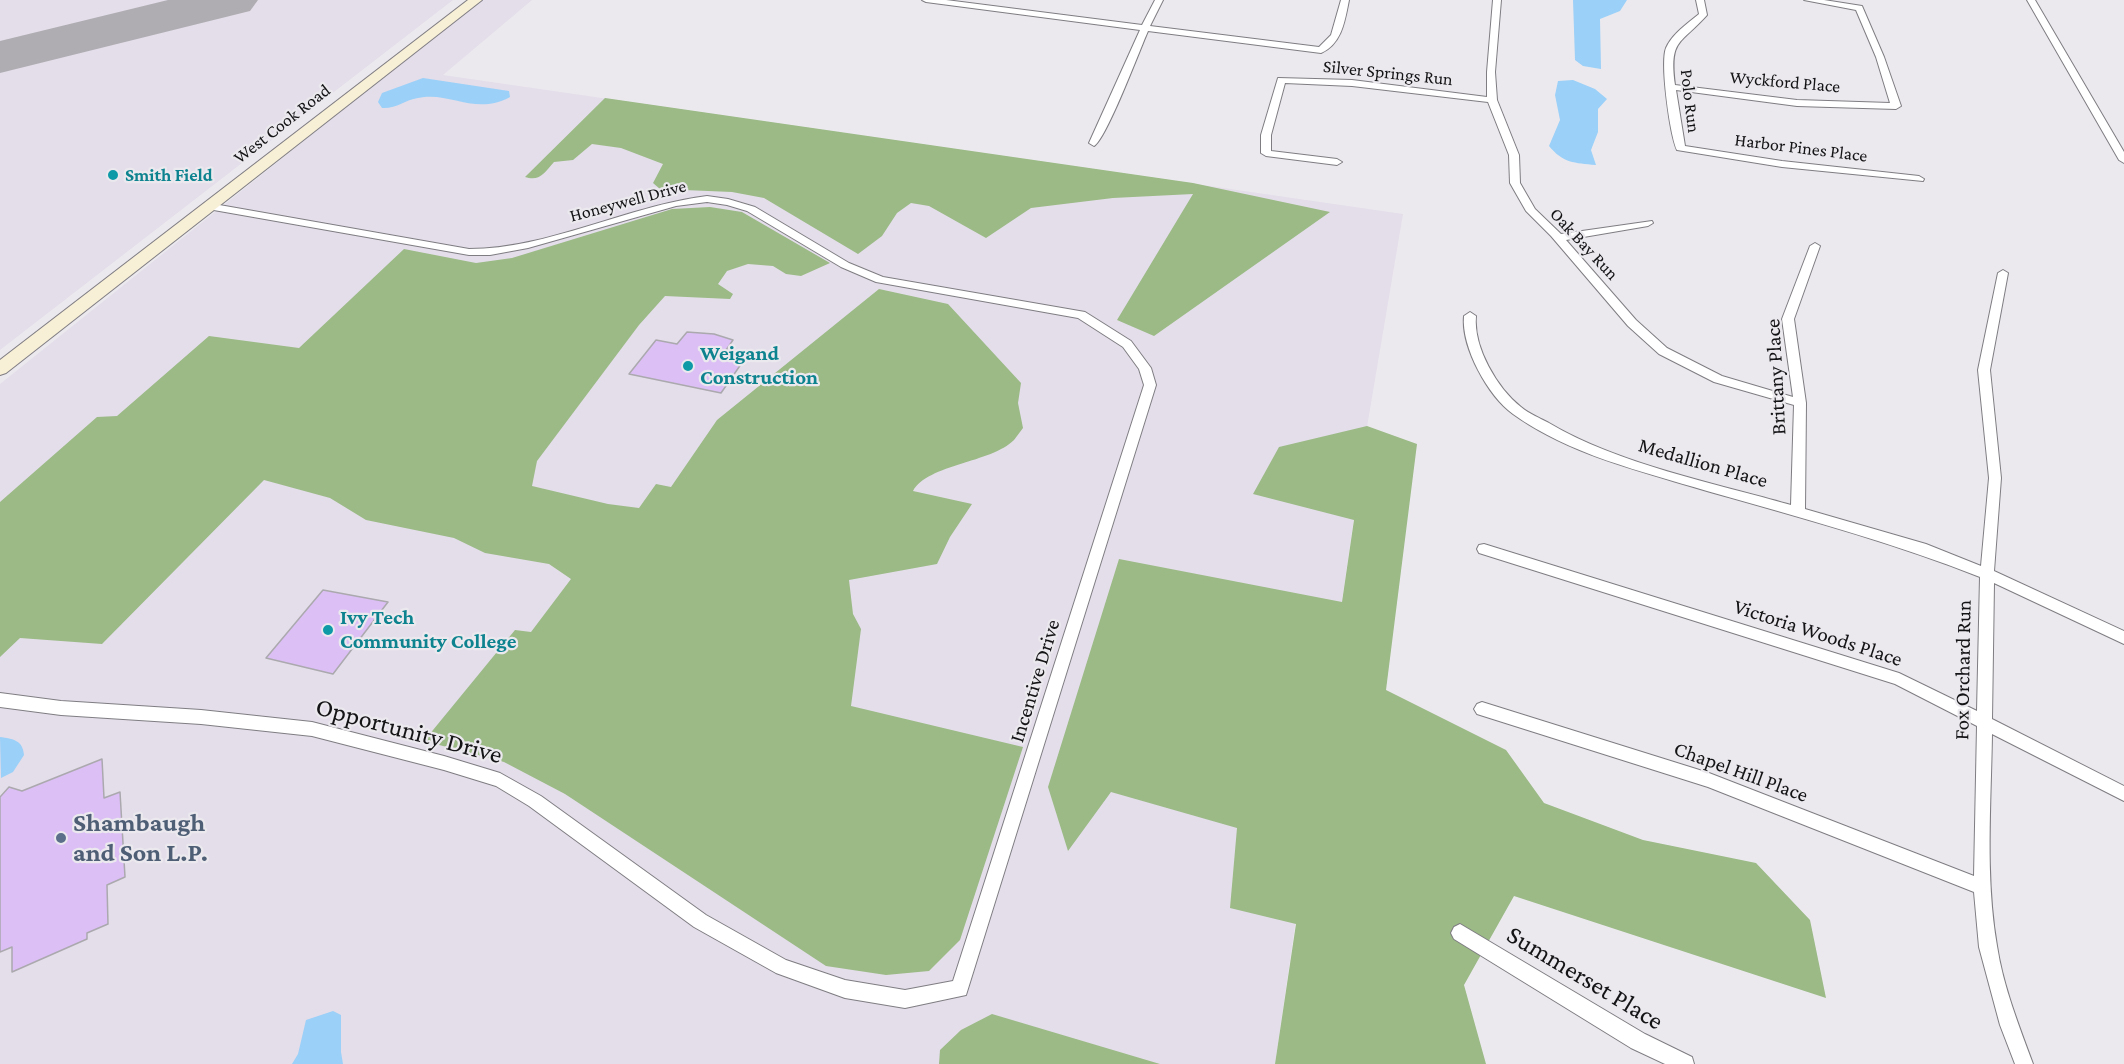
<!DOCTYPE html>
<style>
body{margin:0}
canvas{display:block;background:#ebe9ee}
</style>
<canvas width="2124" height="1064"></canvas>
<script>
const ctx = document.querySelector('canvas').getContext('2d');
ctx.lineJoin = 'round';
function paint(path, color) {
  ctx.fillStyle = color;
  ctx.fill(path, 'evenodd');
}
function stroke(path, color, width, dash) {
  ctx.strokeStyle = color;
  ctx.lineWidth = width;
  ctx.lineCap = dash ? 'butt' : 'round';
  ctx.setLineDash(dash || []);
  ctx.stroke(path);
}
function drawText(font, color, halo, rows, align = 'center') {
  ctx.font = font + ' "Crimson Pro",serif';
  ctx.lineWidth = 4.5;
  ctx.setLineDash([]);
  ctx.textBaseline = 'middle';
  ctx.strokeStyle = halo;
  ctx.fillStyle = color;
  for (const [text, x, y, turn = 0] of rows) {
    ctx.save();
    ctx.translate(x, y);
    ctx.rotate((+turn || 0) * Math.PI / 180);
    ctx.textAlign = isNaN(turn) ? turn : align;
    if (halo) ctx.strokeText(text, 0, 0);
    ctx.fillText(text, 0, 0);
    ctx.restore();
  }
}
paint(new Path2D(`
 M0 0H453L0 350Z
 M480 0H532L443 75 1403 214 1368 421 1275 1064H0V384Z`), '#e4deea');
paint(new Path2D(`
 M605 98 1193 183 1330 212 1154 336 1117 320 1193 194 1113 198 1031 208 986 238 929 206 911 203 897 213 882 236 858 254 764 198 732 192 660 189 653 183 663 164 621 148 592 144 573 160 554 162C545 172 540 182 525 177Z
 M710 207 742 212 830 263 801 276 786 274 773 266 748 264 727 271 718 284 733 294 730 299 665 296 639 325 537 461 532 486 608 504 639 508 656 484 671 487 717 420 879 289 948 304 1021 383 1018 403 1023 428C1020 432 1017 436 1014 440 991 463 928 464 913 491L972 504 950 537 937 564 849 580 853 614 861 629 851 706 1023 747 960 940 929 971 886 975 826 966 565 794 504 762 424 741 515 630 531 632 571 579 549 564 485 553 454 538 366 520 330 498 264 480 102 644 20 638 0 657V502L97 417 117 416 209 336 299 348 404 249 476 263 512 258 672 209Z
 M1367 426 1417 444 1386 690 1506 750 1544 803 1643 840 1756 863 1810 920 1826 998 1514 896 1464 985 1486 1064H1275L1296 924 1230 908 1237 828 1111 792 1068 851 1048 787 1119 559 1342 602 1354 520 1253 494 1279 447Z
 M992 1014 1160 1064H939L940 1050 961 1030Z`), '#9bba86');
paint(new Path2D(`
 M1573 0H1627L1620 11 1600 19 1601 69 1583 66 1575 60Z
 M423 78 509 91 510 97C475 116 450 91 418 98 405 100 396 109 382 108L378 102 382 93Z
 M1573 80 1595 89 1607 99 1598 109V132L1591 150 1596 165C1574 163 1563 163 1549 146L1560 120 1555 95 1558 81Z
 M0 737C13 739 23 740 24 755L13 772 1 778Z
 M333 1011 341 1015V1052L343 1064H292L298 1054 306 1020Z`), '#9bd0f8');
paint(new Path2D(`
 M168 0H258L250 11 0 73V41Z`), '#afadb2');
const building = new Path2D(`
 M687 332 714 334 733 340 724 353 746 357 721 393 629 374 656 340 677 344Z
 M323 590 388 602 333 674 266 658Z
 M102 759 104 798 120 792 125 877 107 885 108 924 87 933V939L12 972V947L0 952V797L9 787 22 791Z`);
paint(building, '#dbbff5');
stroke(building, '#aba9ae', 1.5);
const street = new Path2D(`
 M922 0H946L1142 25 1155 0H1163L1150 26 1319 47 1331 35 1341 0H1349C1345 20 1342 44 1321 53L1148 31C1140 49 1106 140 1094 146L1089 143 1140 30 926 2Z
 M1493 0H1501L1495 72 1497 100 1519 155 1520 183 1535 209 1561 234 1652 221 1653 223 1648 226 1566 240 1636 320 1667 348 1722 376 1793 397 1782 319 1810 246 1815 243 1820 246 1794 319 1806 403 1805 509 1926 544 1981 566 1989 478 1978 370 1998 273 2003 270 2008 273 1990 370 2001 478 1994 571 2124 631V644L1994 583 1992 719 2124 786V801L1992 734C1991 804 1985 876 1997 946 2003 986 2019 1026 2033 1064H2015L2000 1025 1979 947 1974 892 1708 787 1477 714 1474 709 1477 704 1482 702 1709 773 1974 876 1977 726 1895 684 1479 553 1477 549 1479 545 1484 544 1899 673 1977 711 1980 577C1891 542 1799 517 1707 491 1641 471 1570 455 1513 414 1488 396 1461 347 1464 316L1470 312 1476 316C1473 347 1497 388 1521 407 1529 414 1540 418 1549 423 1618 464 1714 483 1791 505L1794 405 1714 382 1659 354 1628 326 1551 236 1526 211 1510 183 1509 155 1488 102 1352 86 1285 83 1271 135V151L1337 159 1342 162 1337 165 1266 156 1261 153V135L1278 78 1352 80 1487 97V72Z
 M1696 0H1704L1707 15C1680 45 1669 39 1675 85L1797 100 1890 103 1876 57 1856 10 1804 0H1824L1862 6 1884 57 1901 106 1896 109 1797 106 1676 90 1685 146 1782 161 1919 176 1924 179 1923 181 1782 167 1677 150C1670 135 1660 63 1666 48 1672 34 1687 24 1699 14Z
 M2027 0H2035L2124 152V163L2119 160Z
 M707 196 728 199 755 207 849 263 883 277 1085 312 1131 341 1151 368 1156 385 966 995 905 1008 845 998 776 973 694 927 529 806 496 786 444 770 312 736 201 724 61 715 0 707V693L61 701 201 710 312 722 444 756 500 773 541 796 706 915 786 960 845 980 905 990 953 981 1144 385 1139 369 1123 347 1078 318 876 282 841 267 747 211 727 205 707 202 676 206 528 248 490 255H469L208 209 203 206 208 203 469 249C548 249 627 206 707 196Z
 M1460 924 1645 1034 1692 1057 1694 1064H1665L1631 1048 1454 939 1451 933 1454 927Z`);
const secondary = new Path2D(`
 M468 0H482L6 373 0 375V360Z`);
stroke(street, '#7f7d82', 2);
stroke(secondary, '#7f7d82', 2);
paint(street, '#fff');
paint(secondary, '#f8efd7');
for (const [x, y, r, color] of [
 [113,175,6,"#0f9aa8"],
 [688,366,6,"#0f9aa8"],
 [328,630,6,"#0f9aa8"],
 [61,838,6,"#5c6f8a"]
]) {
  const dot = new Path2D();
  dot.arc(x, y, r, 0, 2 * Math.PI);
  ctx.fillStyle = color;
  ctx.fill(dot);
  stroke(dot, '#ebe9ee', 2);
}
drawText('18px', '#141315', '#ebe9ee', [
 ["Silver Springs Run",1388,73,6],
 ["Wyckford Place",1785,82,5],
 ["Polo Run",1690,101,83],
 ["West Cook Road",282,124,-38],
 ["Harbor Pines Place",1801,148,7],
 ["Honeywell Drive",628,201,-15],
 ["Oak Bay Run",1584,244,47]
]);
drawText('bold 18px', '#0d838f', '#ebe9ee', [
 ["Smith Field",125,175]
], 'left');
drawText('bold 21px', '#0d838f', '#ebe9ee', [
 ["Weigand",700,354],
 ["Construction",700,378],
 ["Ivy Tech",340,618],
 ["Community College",340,642]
], 'left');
drawText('21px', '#141315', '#ebe9ee', [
 ["Brittany Place",1776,377,-93],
 ["Medallion Place",1703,463,16],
 ["Victoria Woods Place",1818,633,18],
 ["Fox Orchard Run",1963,670,-89],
 ["Incentive Drive",1035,681,-73],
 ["Chapel Hill Place",1741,772,20]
]);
drawText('26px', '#141315', '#ebe9ee', [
 ["Opportunity Drive",409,731,15],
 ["Summerset Place",1585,978,31]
]);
drawText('bold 26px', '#4e5e75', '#ebe9ee', [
 ["Shambaugh",73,823],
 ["and Son L.P.",73,853]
], 'left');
</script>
